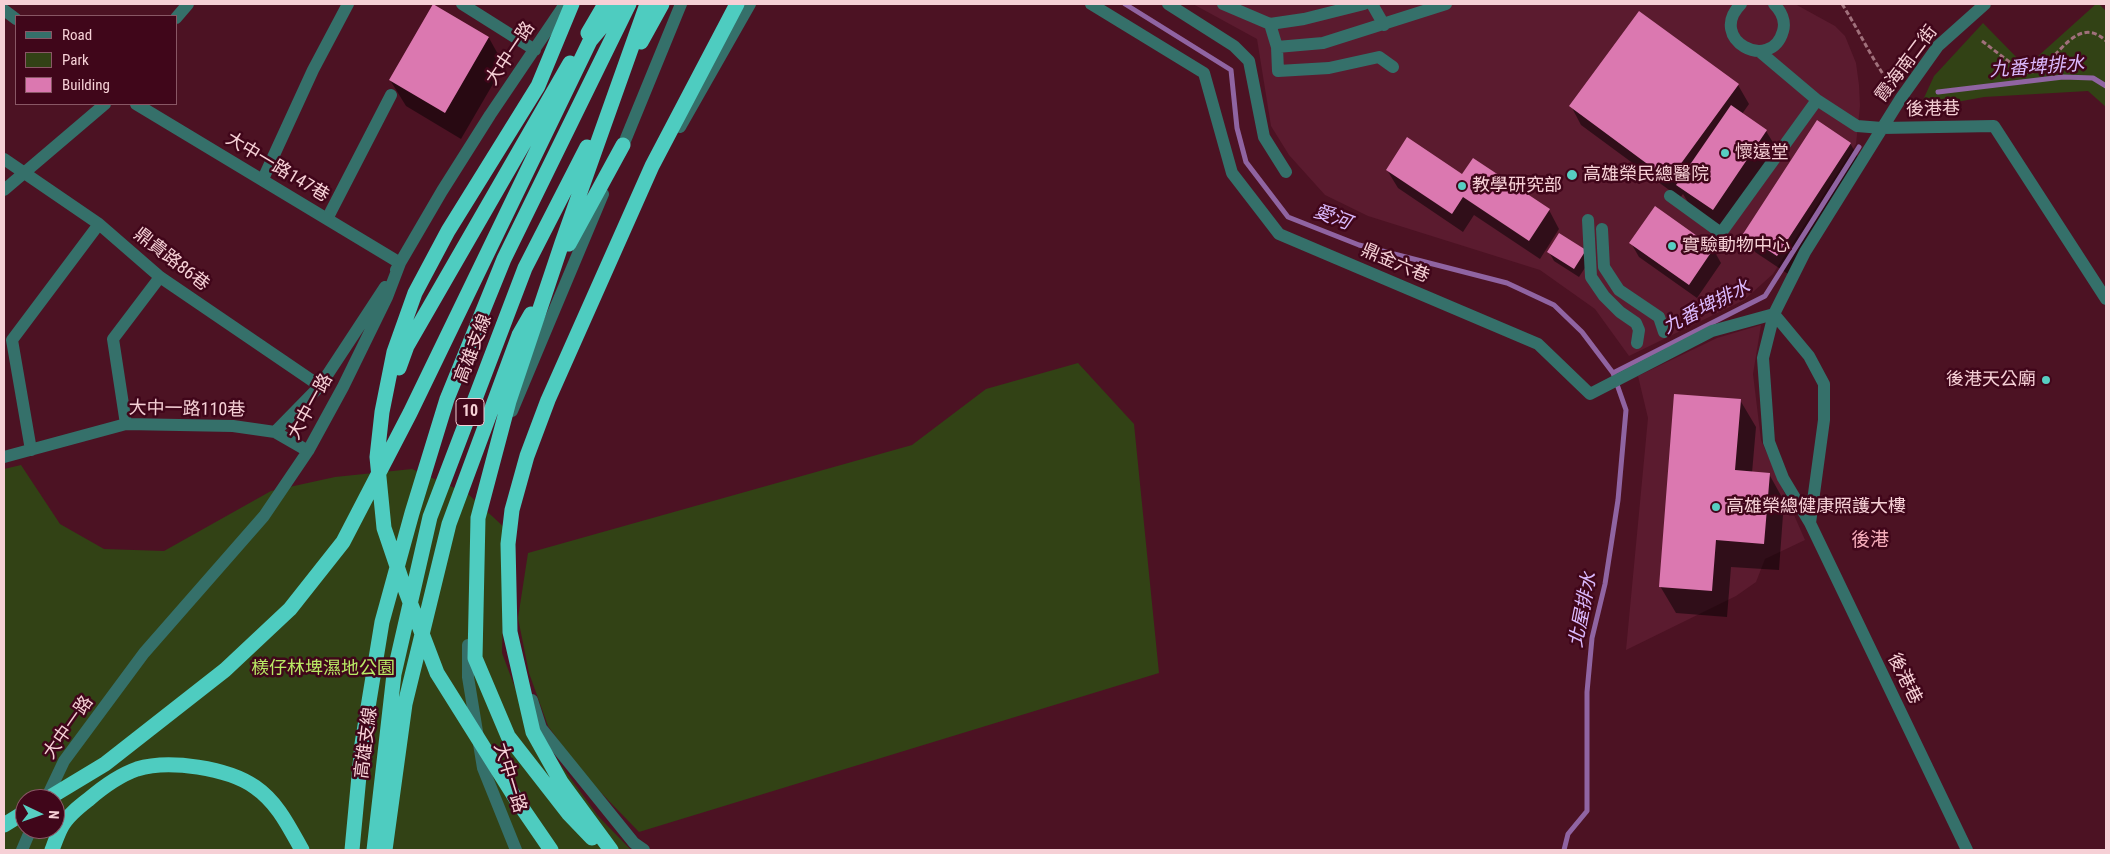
<!DOCTYPE html>
<meta charset="utf-8">
<style>
body{margin:0}
#map{position:relative;width:2110px;height:854px;overflow:hidden;background:#4c1223;font-family:"Roboto Condensed",sans-serif}
canvas{display:block}
.frame{position:absolute;inset:0;border:5px solid #f6d0d6;pointer-events:none}
.legend{position:absolute;left:15px;top:15px;width:162px;height:90px;box-sizing:border-box;background:#40061a;border:1px solid #895765;margin:0;padding:6px 9px;list-style:none;font-size:15px;color:#f6d0d6}
.legend li{display:flex;align-items:center;gap:10px;height:25px}
.legend b{width:25px;border:1px solid #895765}
.north{position:absolute;left:15px;top:789px;width:50px;height:50px;box-sizing:border-box;background:#40061a;border:1px solid #895765;border-radius:50%;rotate:93deg;font-size:14px;font-weight:700;line-height:20px;text-align:center;color:#f6d0d6}
.north::after{content:'';display:block;margin:auto;width:18px;height:22px;background:#57cec2;clip-path:polygon(50% 0,100% 100%,50% 72%,0 100%)}
</style>
<div id="map">
<canvas width="2110" height="854"></canvas>
<div class="frame"></div>
<ul class="legend">
<li><b style="height:6px;background:#35706a"></b>Road</li>
<li><b style="height:14px;background:#324215"></b>Park</li>
<li><b style="height:14px;background:#db78b0"></b>Building</li>
</ul>
<div class="north">N</div>
</div>
<script>
const ctx = document.querySelector('canvas').getContext('2d');
ctx.lineJoin = 'round';
function paint(path, color) {
  ctx.fillStyle = color;
  ctx.fill(path, 'evenodd');
}
function stroke(path, color, width, dash) {
  ctx.strokeStyle = color;
  ctx.lineWidth = width;
  ctx.lineCap = dash ? 'butt' : 'round';
  ctx.setLineDash(dash || []);
  ctx.stroke(path);
}
function drawText(font, color, halo, rows, align = 'center') {
  ctx.font = font + ' "Roboto Condensed","Noto Sans TC",sans-serif';
  ctx.lineWidth = 5;
  ctx.setLineDash([]);
  ctx.textBaseline = 'middle';
  ctx.strokeStyle = halo;
  ctx.fillStyle = color;
  for (const [text, x, y, turn = 0] of rows) {
    ctx.save();
    ctx.translate(x, y);
    ctx.rotate((+turn || 0) * Math.PI / 180);
    ctx.textAlign = isNaN(turn) ? turn : align;
    if (halo) ctx.strokeText(text, 0, 0);
    ctx.fillText(text, 0, 0);
    ctx.restore();
  }
}
paint(new Path2D(`
 M1193 4H1795L1835 26 1845 36 1856 63 1859 85 1860 106 1856 144 1773 274 1744 300 1629 356 1595 309 1540 270 1368 216 1325 195 1289 155 1271 126 1257 39Z
 M1761 325 1753 374 1761 440 1805 540 1765 559 1756 582 1736 596 1626 650 1648 418 1638 376 1717 338Z`), '#5b1b2f');
paint(new Path2D(`
 M2096 4H2099L2106 11V107L2088 91 1984 97 1935 106 1923 100 1934 76 1983 23 2026 67Z
 M1078 363 1134 424 1159 673 639 832 582 773 548 726 529 673 518 618 528 553 912 445 986 389Z
 M21 465 60 524 104 549 164 551 271 491 335 477 412 469 468 494 505 528 502 653 526 717 598 816 631 850H4V469ZM25 799H55V829H25Z`), '#324215');
paint(new Path2D(`
 M433 5 489 38 504 65 461 139 406 106 390 80Z
 M1640 12 1738 85 1749 104 1742 114 1766 131 1777 149 1724 228 1689 204 1683 194 1680 198 1581 125 1571 106Z
 M1850 143 1861 162 1788 274 1755 252 1744 234Z
 M1387 170 1462 175 1549 210 1559 229 1540 259 1474 215 1463 232 1398 188Z
 M1655 208 1713 249 1721 263 1697 298 1639 257 1631 243Z
 M1585 251 1590 260 1579 277 1554 261 1549 252Z
 M1740 400 1756 427 1752 473 1769 474 1784 501 1779 570 1731 567 1727 617 1676 613 1660 586Z`), '#0007');
stroke(new Path2D(`
 M1125 4 1231 70 1237 128 1246 162 1288 217 1359 245 1507 283 1554 305 1582 332 1613 373 1626 410 1618 500 1605 584 1592 638 1587 692V811L1568 834 1564 850
 M1938 92 2063 77 2093 78 2106 86
 M1613 373 1765 296 1859 147`), '#9064a2', 5);
paint(new Path2D(`
 M433 4 489 37 445 113 389 80Z
 M1639 11 1739 84 1669 180 1569 106Z
 M1731 105 1767 130 1713 210 1676 185Z
 M1817 120 1851 143 1777 256 1743 234Z
 M1407 137 1462 174 1473 158 1550 209 1529 241 1463 197 1452 214 1386 170Z
 M1655 206 1714 248 1689 285 1629 243Z
 M1559 233 1586 250 1574 269 1547 252Z
 M1674 394 1741 399 1735 470 1770 473 1764 544 1716 540 1712 591 1659 587Z`), '#db78b0');
stroke(new Path2D(`
 M1842 4C1860 32 1872 60 1892 87
 M1982 41 2024 73C2027 72 2033 72 2036 71 2057 61 2077 13 2106 41`), '#a0707b', 3, [5, 2.5]);
stroke(new Path2D(`
 M462 4 535 50
 M1091 4 1204 73 1232 173 1279 234 1538 344 1590 394 1712 331 1774 314 1809 356 1824 384V420L1810 523
 M1168 4 1234 46 1249 61 1264 137 1286 172
 M1223 4 1270 24 1304 19 1364 4
 M1372 4 1384 25
 M1741 4C1706 39 1771 74 1783 31 1786 21 1781 11 1774 4
 M4 10 16 19
 M176 18 188 4
 M1270 24 1277 47 1278 71 1329 68 1379 57 1393 67
 M1277 47 1323 43 1446 4
 M1759 51 1817 100 1857 126 1882 128 1994 126 2106 299
 M136 104 400 263 396 270
 M680 127 750 4
 M620 153 681 4
 M4 159 99 224 160 277 320 386
 M263 179 313 70 348 4
 M4 190 105 104
 M1670 196 1721 233 1817 100
 M327 219 391 95
 M1588 220 1591 277 1604 296 1620 312 1636 323 1639 330 1637 343
 M1602 229 1604 267 1619 290 1659 317 1664 332
 M512 411 603 194
 M126 424 113 339 160 277
 M275 432 320 386 385 287
 M31 450 12 340 99 224
 M4 457 126 424 233 426 275 432 308 451
 M468 645V677L483 768 516 850
 M532 700 541 728 634 843 644 850
 M46 799 64 761 144 653 264 516 308 451 343 387 387 297 400 263 442 191 490 115 565 4
 M22 850 31 829
 M1967 850 1810 523 1783 478 1769 442 1763 358 1774 314 1805 252 1901 98 1938 46 1985 4`), '#35706a', 12);
stroke(new Path2D(`
 M588 33 605 4
 M641 42 662 4
 M569 244 623 145
 M399 368 407 346 570 63
 M47 799 105 764 225 670 290 609 343 542 410 413 590 41 621 4
 M4 825 25 812
 M592 838 568 813 508 736 475 658 478 518 509 401 562 243 647 4
 M52 850C55 842 58 833 62 826 68 815 80 806 89 799 103 787 120 775 137 769 169 759 228 768 255 787 278 803 289 827 302 850
 M352 850 362 744 382 622 412 513 447 399 504 259 629 4
 M374 850 394 674 430 517 525 268 587 147
 M385 850 405 704 449 524 519 335 531 314
 M551 850 516 799 437 673 402 581 384 528 377 457 382 412 394 352 415 293 448 231 538 86 572 4
 M611 850 561 782 533 732 510 632 508 544 512 510 527 456 548 400 652 166 737 4`), '#4eccc0', 15);
for (const [x, y, r, color] of [
 [1725,153,5,"#57cec2"],
 [1572,175,6,"#57cec2"],
 [1462,186,5,"#57cec2"],
 [1672,246,5,"#57cec2"],
 [2046,380,5,"#57cec2"],
 [1716,507,5,"#57cec2"]
]) {
  const dot = new Path2D();
  dot.arc(x, y, r, 0, 2 * Math.PI);
  ctx.fillStyle = color;
  ctx.fill(dot);
  stroke(dot, '#40061a', 2);
}
for (const [x, y, w] of [
 [470,412,28]
]) {
  const box = new Path2D();
  box.roundRect(x - w / 2, y - 13.5, w, 27, 4);
  ctx.fillStyle = '#40061a';
  ctx.fill(box);
  stroke(box, '#f6d0d6', 1);
}
drawText('bold 16px', '#f6d0d6', null, [
 ["10",470,412]
]);
drawText('18px', '#f6d0d6', '#40061a', [
 ["大中一路",511,54,-56],
 ["霞海南二街",1907,64,-53],
 ["後港巷",1933,110,-1],
 ["大中一路147巷",277,168,31],
 ["鼎貴路86巷",171,260,38],
 ["鼎金六巷",1395,264,23],
 ["高雄支線",474,349,-69],
 ["大中一路",311,407,-61],
 ["大中一路110巷",187,410,1],
 ["後港巷",1904,679,64],
 ["大中一路",69,728,-55],
 ["高雄支線",367,743,-83],
 ["大中一路",509,778,73]
]);
drawText('18px', '#f6d0d6', '#40061a', [
 ["懷遠堂",1735,153],
 ["高雄榮民總醫院",1583,175],
 ["教學研究部",1472,186],
 ["實驗動物中心",1682,246],
 ["後港天公廟",2036,380,"right"],
 ["高雄榮總健康照護大樓",1726,507]
], 'left');
drawText('18px', '#b9ea65', '#40061a', [
 ["檨仔林埤濕地公園",323,669]
]);
drawText('italic 19px', '#dbb9fe', '#40061a', [
 ["九番埤排水",2037,68,-4],
 ["愛河",1332,218,21],
 ["九番埤排水",1707,308,-27],
 ["北屋排水",1584,610,-79]
]);
drawText('19px', '#f5acba', '#40061a', [
 ["後港",1870,541]
]);
</script>
